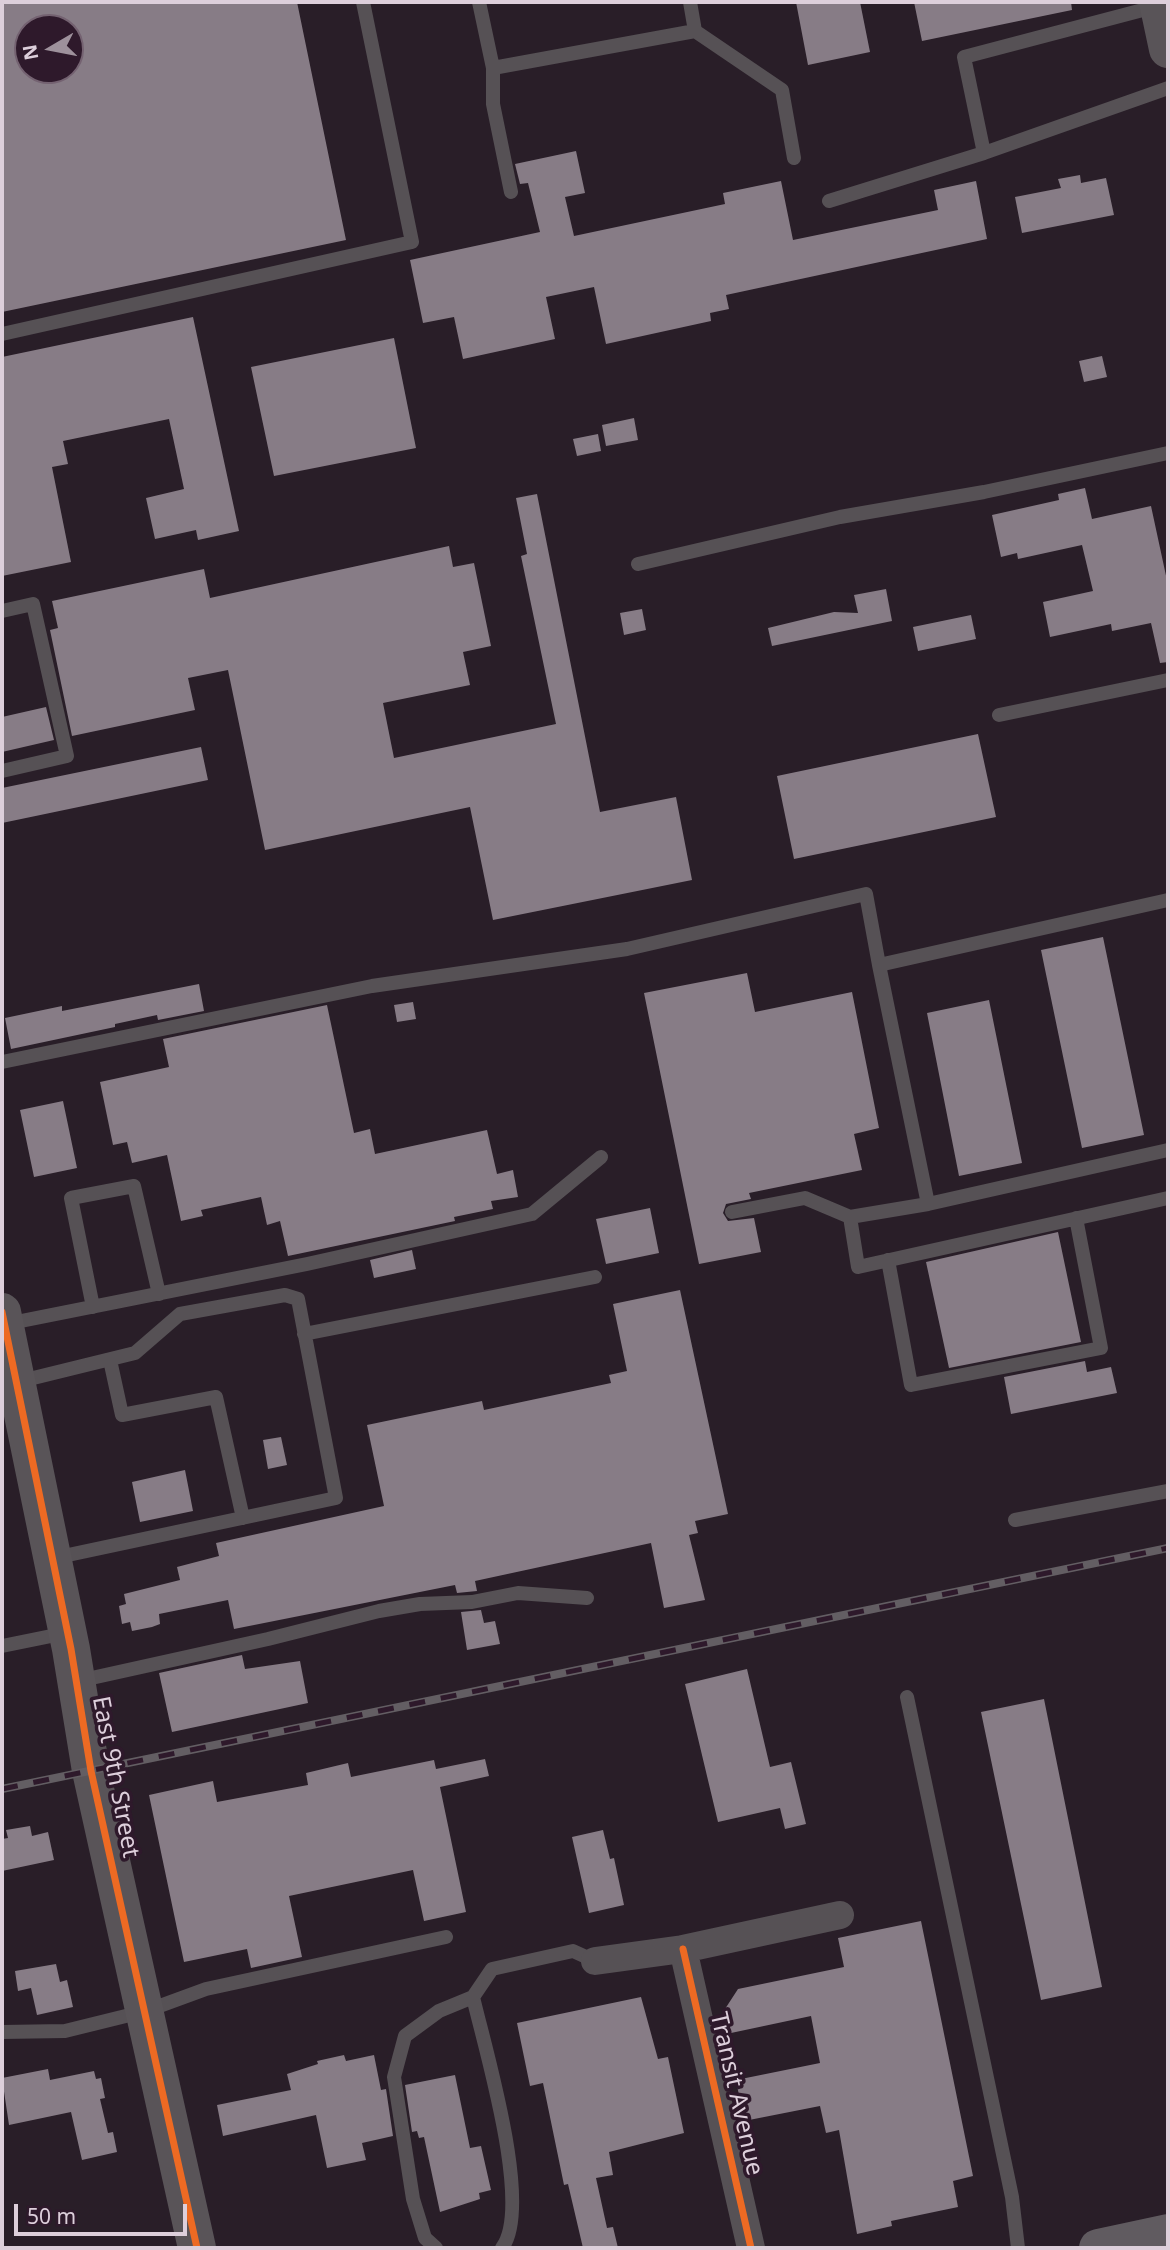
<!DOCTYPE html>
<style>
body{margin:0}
#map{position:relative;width:1170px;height:2250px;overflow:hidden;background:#291e28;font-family:"Noto Sans",sans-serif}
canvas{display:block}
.frame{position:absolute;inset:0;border:4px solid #ddcfdb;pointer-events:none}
.north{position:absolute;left:14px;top:14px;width:70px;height:70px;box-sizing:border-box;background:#2e192b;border:2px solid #746271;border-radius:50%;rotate:260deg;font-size:19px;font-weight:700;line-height:28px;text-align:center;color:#ddcfdb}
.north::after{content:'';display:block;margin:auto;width:24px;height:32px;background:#9e919c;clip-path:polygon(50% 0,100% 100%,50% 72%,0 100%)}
.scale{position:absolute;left:14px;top:2204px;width:173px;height:32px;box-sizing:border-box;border:4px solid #ddcfdb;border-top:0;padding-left:9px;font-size:21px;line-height:24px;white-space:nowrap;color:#ddcfdb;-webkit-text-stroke:5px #2e192b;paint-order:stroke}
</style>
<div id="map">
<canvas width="1170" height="2250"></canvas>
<div class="frame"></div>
<div class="north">N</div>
<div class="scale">50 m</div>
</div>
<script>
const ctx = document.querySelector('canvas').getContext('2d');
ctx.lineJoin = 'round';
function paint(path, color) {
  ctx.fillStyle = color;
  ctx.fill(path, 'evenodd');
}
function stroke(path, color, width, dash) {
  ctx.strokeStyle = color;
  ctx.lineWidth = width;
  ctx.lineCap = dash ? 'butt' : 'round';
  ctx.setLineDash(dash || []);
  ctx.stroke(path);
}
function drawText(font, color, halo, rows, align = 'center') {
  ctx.font = font + ' "Noto Sans",sans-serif';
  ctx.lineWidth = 7;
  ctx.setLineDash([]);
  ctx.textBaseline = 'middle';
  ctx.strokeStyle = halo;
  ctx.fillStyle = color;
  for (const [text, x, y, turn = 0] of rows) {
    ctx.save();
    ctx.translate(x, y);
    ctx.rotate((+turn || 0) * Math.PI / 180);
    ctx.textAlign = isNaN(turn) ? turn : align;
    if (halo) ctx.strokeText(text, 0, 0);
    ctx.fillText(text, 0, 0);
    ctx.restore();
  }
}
paint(new Path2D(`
 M2 2H297L346 240 2 312ZM28 28H70V70H28Z
 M796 2H860L870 52 808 65Z
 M914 2H1071L1072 10 922 41Z
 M576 151 585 193 565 197 574 236 725 204 723 193 781 181 793 240 938 210 934 190 976 181 987 239 726 295 729 309 710 313 711 321 606 344 594 287 546 297 555 339 463 359 454 317 423 323 410 260 540 232 528 183 520 184 515 164Z
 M1080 175 1081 183 1106 178 1114 215 1022 233 1015 197 1061 188 1058 179Z
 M193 317 239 531 198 540 196 530 155 539 146 498 184 489 169 419 63 441 68 464 52 467 71 562 2 576V357Z
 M394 338 416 448 274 476 251 367Z
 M1102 356 1107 377 1084 382 1079 361Z
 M634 418 638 440 606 446 602 425Z
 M598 434 601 451 577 456 573 439Z
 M1085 488 1092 519 1151 506 1168 585V662L1160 663 1151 623 1112 631 1111 624 1050 637 1043 602 1093 591 1082 545 1018 559 1017 553 1001 557 992 515 1059 500 1058 494Z
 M537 494 600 812 676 797 692 880 493 920 470 807 265 850 228 670 188 678 195 710 72 736 50 630 58 628 52 601 204 569 210 598 449 546 453 567 474 563 491 646 463 652 470 685 383 703 394 758 556 724 521 556 527 554 516 498Z
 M886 589 892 621 772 646 768 628 834 612 858 613 854 595Z
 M642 609 646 630 624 635 620 613Z
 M971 615 976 639 918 651 913 627Z
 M46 707 54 740 2 752V717Z
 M978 734 996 817 794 859 777 776Z
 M201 747 208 780 2 823V788Z
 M1103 937 1144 1135 1082 1148 1041 950Z
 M747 973 755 1012 852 992 879 1128 854 1134 862 1170 749 1193 751 1199 726 1204 723 1213 728 1221 754 1218 761 1252 699 1264 644 993Z
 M199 984 204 1011 158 1020 157 1015 115 1024V1027L11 1049 5 1018 62 1006V1011Z
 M989 1000 1022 1163 959 1176 927 1013Z
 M413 1002 416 1019 397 1022 394 1005Z
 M327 1005 354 1133 370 1129 375 1154 487 1130 497 1174 513 1170 518 1197 491 1201 493 1209 454 1217 455 1221 288 1256 280 1221 267 1225 261 1197 201 1210 203 1216 181 1221 167 1155 132 1163 127 1142 113 1145 100 1082 169 1067 163 1039Z
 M63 1101 77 1168 34 1177 20 1110Z
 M650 1208 659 1253 606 1264 596 1219Z
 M1058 1232 1081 1342 949 1368 926 1262Z
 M412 1250 416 1269 374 1278 370 1260Z
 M680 1290 728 1514 695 1521 698 1533 689 1535 705 1600 664 1608 651 1543 475 1581 477 1591 457 1593 455 1585 234 1629 228 1600 159 1614 160 1624 152 1627 132 1631 130 1622 122 1624 119 1606 126 1604 124 1594 180 1580 177 1567 219 1556 216 1543 384 1506 367 1425 482 1401 484 1410 611 1383 609 1375 627 1371 613 1304Z
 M1085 1361 1087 1372 1111 1367 1117 1393 1011 1414 1004 1377Z
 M281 1437 287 1465 268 1469 263 1440Z
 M185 1470 193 1511 140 1522 132 1482Z
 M481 1610 484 1623 495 1621 500 1644 467 1650 461 1612Z
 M242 1655 245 1669 300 1661 308 1703 172 1732 159 1673Z
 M747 1669 770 1767 791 1762 806 1824 785 1829 780 1808 718 1822 685 1684Z
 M1044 1699 1102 1987 1041 2000 981 1712Z
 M485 1759 489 1776 440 1787 466 1912 424 1921 413 1870 289 1896 302 1957 251 1968 247 1949 184 1962 149 1795 213 1781 217 1802 308 1785 306 1773 348 1763 351 1777 434 1760 436 1769Z
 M30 1826 32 1836 48 1832 54 1860 2 1871V1839L8 1838 6 1830Z
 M603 1830 610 1859 614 1858 624 1905 589 1913 572 1837Z
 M921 1921 973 2176 953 2181 958 2207 891 2221 892 2226 857 2234 839 2130 826 2133 820 2106 744 2121 736 2080 820 2063 811 2016 731 2033 725 2009 738 1989 844 1967 838 1938Z
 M56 1964 60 1982 67 1980 73 2007 37 2015 31 1988 18 1991 15 1971Z
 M641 1997 658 2059 668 2057 684 2133 609 2152 613 2175 596 2178 607 2228 613 2227 618 2248H583L568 2184 564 2185 543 2083 530 2086 517 2023Z
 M344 2055 346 2061 374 2055 381 2090 386 2089 393 2136 362 2143 366 2160 327 2168 316 2115 223 2136 217 2105 291 2090 287 2074 318 2064 317 2061Z
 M48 2069 50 2080 94 2071 96 2079 101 2078 105 2098 100 2099 108 2133 113 2132 117 2152 82 2160 71 2112 9 2125 2 2078Z
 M455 2075 470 2148 481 2146 491 2190 479 2193 480 2199 440 2212 424 2137 419 2138 417 2131 412 2132 405 2085Z`), '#877c86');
stroke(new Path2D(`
 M479 2 493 68 695 31 690 2
 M695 31 782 90 794 158
 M493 68V104L511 192
 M984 153 1168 88
 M829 201 984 153 964 57 1158 6
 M2 334 412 242 363 2
 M638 564 840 517 984 492 1168 453
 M2 611 33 604 67 756 2 771
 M999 715 1168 680
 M1168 900 879 965 928 1204 1168 1150
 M2 1062 372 986 627 949 866 894 879 965
 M928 1204 850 1217 858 1267 1168 1198
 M732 1212 805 1198 850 1217
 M888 1260 911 1385 1101 1348 1076 1218
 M93 1307 71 1198 134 1186 159 1294
 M6 1324 307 1264 532 1214 601 1157
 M304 1334 595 1277
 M110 1360 122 1415 216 1397 243 1518
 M17 1382 135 1353 180 1314 285 1295 298 1299 336 1498 54 1558
 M1015 1520 1168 1491
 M2 1646 66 1633
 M78 1681 268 1639 379 1611 420 1604 472 1602 518 1593 587 1598
 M907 1697 1012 2197 1018 2248
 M473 1997C485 2049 533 2207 502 2248
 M2 2032 65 2031 146 2011 206 1989 446 1937
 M436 2248 425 2238 413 2199 394 2077 405 2036 439 2011 473 1997 492 1969 573 1951 595 1961`), '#565155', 14);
stroke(new Path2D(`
 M683 1949 751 2248
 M595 1961 683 1949 840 1915`), '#565155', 28);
stroke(new Path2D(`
 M1158 2 1168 49
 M2 1312 71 1649 91 1771 197 2248`), '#595458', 38);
stroke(new Path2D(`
 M1098 2248 1168 2233`), '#605b60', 38);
const rail = new Path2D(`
 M2 1789 1168 1548`);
stroke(rail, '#635e63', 8);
stroke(rail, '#2e192b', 5, [16]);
stroke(new Path2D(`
 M2 1312 71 1649 91 1771 197 2248
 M683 1949 751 2248`), '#ed6a23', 7);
drawText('24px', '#ddcfdb', '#2e192b', [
 ["East 9th Street",115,1777,79],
 ["Transit Avenue",736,2094,77]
]);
</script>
